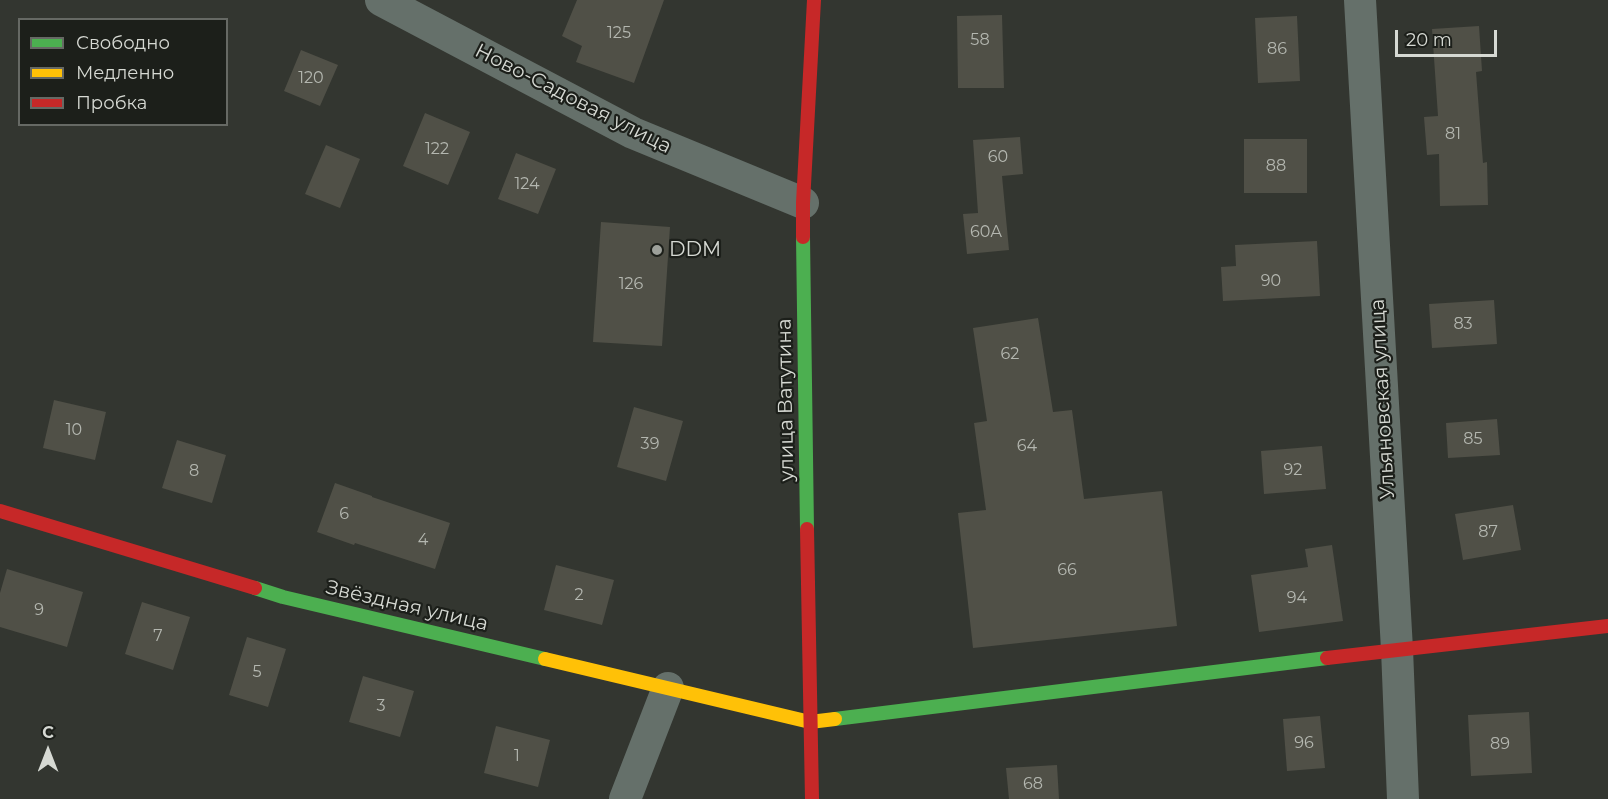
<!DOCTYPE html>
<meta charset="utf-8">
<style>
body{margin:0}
#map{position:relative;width:1608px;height:799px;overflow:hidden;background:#333630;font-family:Montserrat,sans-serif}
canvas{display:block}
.legend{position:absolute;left:18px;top:18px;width:210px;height:108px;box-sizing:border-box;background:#1c1f1a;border:2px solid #666964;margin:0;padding:8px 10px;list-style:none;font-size:18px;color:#d6d9d3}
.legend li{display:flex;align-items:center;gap:12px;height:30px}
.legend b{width:30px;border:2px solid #666964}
.north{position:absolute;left:18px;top:721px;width:60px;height:60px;-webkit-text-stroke:4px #1c1f1a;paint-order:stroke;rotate:0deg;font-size:16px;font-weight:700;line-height:24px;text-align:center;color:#d6d9d3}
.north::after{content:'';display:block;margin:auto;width:21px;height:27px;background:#d6d9d3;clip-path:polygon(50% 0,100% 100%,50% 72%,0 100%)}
.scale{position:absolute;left:1395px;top:30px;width:102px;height:27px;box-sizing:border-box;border:3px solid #d6d9d3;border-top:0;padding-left:8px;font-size:18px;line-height:21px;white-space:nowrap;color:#d6d9d3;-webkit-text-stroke:4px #1c1f1a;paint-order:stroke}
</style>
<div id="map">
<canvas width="1608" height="799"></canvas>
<ul class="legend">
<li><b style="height:8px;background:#4caf50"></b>Свободно</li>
<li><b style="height:8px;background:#ffc107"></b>Медленно</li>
<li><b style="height:8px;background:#c62828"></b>Пробка</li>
</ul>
<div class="north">С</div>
<div class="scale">20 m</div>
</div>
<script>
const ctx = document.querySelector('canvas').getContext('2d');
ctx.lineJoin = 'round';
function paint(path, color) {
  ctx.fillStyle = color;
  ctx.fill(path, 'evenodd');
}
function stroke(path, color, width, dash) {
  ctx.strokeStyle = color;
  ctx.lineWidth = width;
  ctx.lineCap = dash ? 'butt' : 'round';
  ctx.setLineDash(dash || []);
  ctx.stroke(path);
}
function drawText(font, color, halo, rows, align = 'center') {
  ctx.font = font + ' Montserrat,sans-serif';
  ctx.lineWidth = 4.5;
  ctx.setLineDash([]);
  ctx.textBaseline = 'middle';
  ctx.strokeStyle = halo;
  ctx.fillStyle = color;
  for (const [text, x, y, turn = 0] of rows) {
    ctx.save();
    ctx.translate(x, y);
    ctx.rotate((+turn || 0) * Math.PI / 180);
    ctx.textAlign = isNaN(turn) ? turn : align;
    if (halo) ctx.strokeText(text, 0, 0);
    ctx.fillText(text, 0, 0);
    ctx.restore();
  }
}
paint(new Path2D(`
 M577 0H664L634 83 576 62 582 46 562 36Z
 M1002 15 1004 88H958L957 16Z
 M1297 16 1300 81 1258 83 1255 18Z
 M1479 26 1482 71 1476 72 1483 163 1487 162 1488 205 1440 206 1439 154 1427 155 1424 117 1438 116 1432 29Z
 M301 50 338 65 320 106 284 91Z
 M425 113 470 132 448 185 403 166Z
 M1020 137 1023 174 1002 176 1009 250 967 254 963 214 978 213 973 140Z
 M1244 139H1307V193H1244Z
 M326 145 360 159 340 208 305 194Z
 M516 153 556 169 538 214 498 199Z
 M601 222 670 227 662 346 593 342Z
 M1317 241 1320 296 1223 301 1221 267 1236 266 1235 245Z
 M1494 300 1497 344 1432 348 1429 304Z
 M1038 318 1053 412 1072 410 1084 499 1162 491 1177 626 973 648 958 513 986 510 974 423 987 421 973 328Z
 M54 400 106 412 95 460 43 448Z
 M634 407 683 421 666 481 617 467Z
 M1497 419 1500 455 1448 458 1446 423Z
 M177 440 226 455 212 503 162 488Z
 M1322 446 1326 489 1264 494 1261 451Z
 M335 483 372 496V497L450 523 435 569 355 543 354 545 317 532Z
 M1513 505 1521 550 1463 560 1455 514Z
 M1332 545 1343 621 1259 632 1251 575 1308 567 1305 549Z
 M556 565 614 580 602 625 544 610Z
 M7 569 83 592 67 647 0 627V593Z
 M142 602 190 617 173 670 125 654Z
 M247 637 286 649 268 707 229 695Z
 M363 676 414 691 400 737 349 722Z
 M1529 712 1532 773 1471 776 1468 715Z
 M1320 716 1325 768 1287 771 1283 719Z
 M496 726 550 740 538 787 484 773Z
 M1057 765 1059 799H1009L1006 768Z`), '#505047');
stroke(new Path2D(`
 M381 0 633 133 803 203
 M1360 0 1397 649 1403 799
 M625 799 668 688`), '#65706a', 32);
stroke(new Path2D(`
 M803 237 807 529
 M255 588 283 597 545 659
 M835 719 1327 658`), '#4caf50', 14);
stroke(new Path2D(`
 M545 659 810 722 835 719`), '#ffc107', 14);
stroke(new Path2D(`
 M803 237V203L814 0
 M0 511 255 588
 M807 529 812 799
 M1327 658 1608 626`), '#c62828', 14);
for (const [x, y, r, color] of [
 [657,250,6,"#9da09a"]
]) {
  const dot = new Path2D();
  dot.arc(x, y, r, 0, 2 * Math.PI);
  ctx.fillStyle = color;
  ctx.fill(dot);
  stroke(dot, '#1c1f1a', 2);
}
drawText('16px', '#b4b7b0', null, [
 ["125",619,33],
 ["58",980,40],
 ["86",1277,49],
 ["120",311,78],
 ["81",1453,134],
 ["122",437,149],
 ["60",998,157],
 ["88",1276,166],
 ["124",527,184],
 ["60А",986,232],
 ["90",1271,281],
 ["126",631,284],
 ["83",1463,324],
 ["62",1010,354],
 ["10",74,430],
 ["85",1473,439],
 ["39",650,444],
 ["64",1027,446],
 ["92",1293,470],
 ["8",194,471],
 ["6",344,514],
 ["87",1488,532],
 ["4",423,540],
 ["66",1067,570],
 ["2",579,595],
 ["94",1297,598],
 ["9",39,610],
 ["7",158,636],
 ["5",257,672],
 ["3",381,706],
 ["96",1304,743],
 ["89",1500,744],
 ["1",517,756],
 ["68",1033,784]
]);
drawText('20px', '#d6d9d3', '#1c1f1a', [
 ["Ново-Садовая улица",573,99,27],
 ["Ульяновская улица",1383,399,-93],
 ["улица Ватутина",786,400,-91],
 ["Звёздная улица",407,606,13]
]);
drawText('20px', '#d6d9d3', '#1c1f1a', [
 ["DDM",669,250]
], 'left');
</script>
